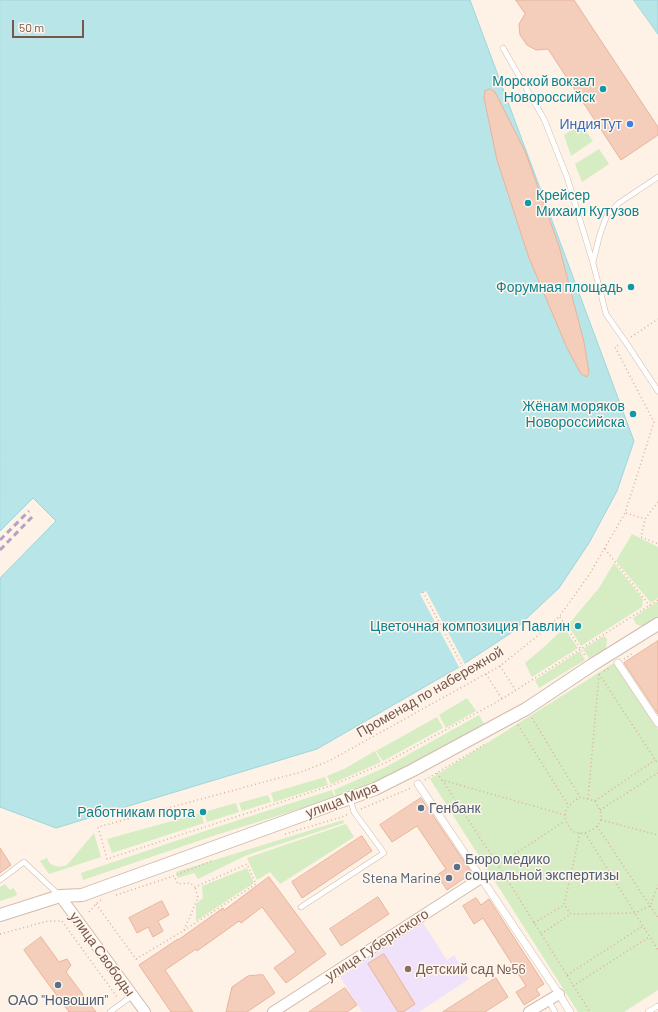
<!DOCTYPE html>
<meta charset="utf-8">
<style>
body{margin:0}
#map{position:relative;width:658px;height:1012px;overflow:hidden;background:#fdf2e5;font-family:Barlow,sans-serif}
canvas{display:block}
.scale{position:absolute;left:12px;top:20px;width:72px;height:18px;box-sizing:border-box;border:2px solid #785649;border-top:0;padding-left:5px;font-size:12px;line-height:14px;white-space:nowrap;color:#785649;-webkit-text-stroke:3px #fff6ed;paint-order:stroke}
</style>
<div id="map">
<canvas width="658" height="1012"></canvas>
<div class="scale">50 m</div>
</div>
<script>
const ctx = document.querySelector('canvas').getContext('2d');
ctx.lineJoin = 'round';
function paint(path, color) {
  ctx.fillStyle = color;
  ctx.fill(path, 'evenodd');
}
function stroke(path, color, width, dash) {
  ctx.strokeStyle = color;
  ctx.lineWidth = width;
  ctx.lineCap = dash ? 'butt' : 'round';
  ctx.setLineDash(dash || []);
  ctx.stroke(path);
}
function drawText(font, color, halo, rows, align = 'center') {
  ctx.font = font + ' Barlow,sans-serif';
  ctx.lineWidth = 3;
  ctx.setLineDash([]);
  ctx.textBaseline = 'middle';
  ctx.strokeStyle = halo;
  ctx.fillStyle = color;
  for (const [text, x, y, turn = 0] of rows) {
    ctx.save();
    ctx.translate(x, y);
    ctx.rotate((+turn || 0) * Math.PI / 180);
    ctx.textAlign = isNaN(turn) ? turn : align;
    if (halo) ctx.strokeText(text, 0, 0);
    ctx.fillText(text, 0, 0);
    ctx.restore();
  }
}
paint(new Path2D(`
 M423 923 447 960 454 955 469 979 419 1012H362L340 977Z`), '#efe2fa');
paint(new Path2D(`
 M581 124 593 141 571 156 564 135Z
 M599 149 609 164 582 182 575 164Z
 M632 534 658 547V598L651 603 616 561Z
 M614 563 643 599 642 607 581 646 568 625 599 588Z
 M658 601V617L644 627 636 624 633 618Z
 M564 628 578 648 532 677 525 663 545 646Z
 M604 636 607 639 606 649 589 658 583 649Z
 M580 651 585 660 539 688 535 680Z
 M614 663 658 729V990L624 1012H578L430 779Z
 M467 698 476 711 446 728 439 715Z
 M479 715 484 724 391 776 357 790 336 797 334 790 386 767Z
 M437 717 443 728 383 761 376 751Z
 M375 751 381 762 331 784 327 776 344 769Z
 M325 777 328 785 274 802 271 793Z
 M332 790 335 798 216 835 83 880 81 873 214 828Z
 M268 795 271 802 242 811 239 803Z
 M236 803 239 812 207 822 204 812Z
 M201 813 204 823 112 853 107 839Z
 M343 820 344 823 247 855 198 879 194 873 178 878 176 872Z
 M346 824 354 837 280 884 270 872 257 880 247 858Z
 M94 833 101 857 49 874 40 861 47 858C50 867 59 868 67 865Z
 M247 868 254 883 196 921V904L203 898 202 886Z
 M5 884 10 890 13 888 17 893 16 896 0 901V887Z`), '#d6ecc3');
const water = new Path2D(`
 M0 0H470L634 441 617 491 589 543 559 588 511 633 459 667 317 749 56 828 0 807V578L56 521 33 498 0 531Z
 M634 0H658V34Z`);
paint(water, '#b8e5e8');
stroke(water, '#9ed5db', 1);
paint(new Path2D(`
 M426 591 465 664 459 667 420 594Z`), '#fdf2e5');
const building = new Path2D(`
 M516 0H574L658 127V135L621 160 548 49 536 50 527 45 520 35 519 24 525 14Z
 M490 89 495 92 525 151 559 246 584 342 589 372 587 377 581 374 567 348 529 258 497 160 484 98 485 91Z
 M658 641V714L624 663Z
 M421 798 472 873 447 890 437 875 446 869 417 826 392 842 380 825Z
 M362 836 372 851 302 898 292 882Z
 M0 848 11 865 0 873Z
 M269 877 326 954 286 983 274 968 296 952 262 907 241 923 239 921 197 951 196 949 165 970 193 1012H171L139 965 178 939V940L223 908 224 910Z
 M378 897 389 914 341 946 330 929Z
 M476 898 481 905 489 899 544 984 536 989 540 995 524 1005 516 992 526 986 483 918 474 924 463 906Z
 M162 901 169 915 158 921 163 931 153 937 148 927 137 933 129 918Z
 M41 937 59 962 67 959 71 965 66 972 96 1012H69L41 974 24 950Z
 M384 954 415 1004 403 1012H398L368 964Z
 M263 975 275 993 247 1012H226L232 987 248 976Z
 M496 978 508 997 485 1012H443Z
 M345 988 357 1005 347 1012H309Z`);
paint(building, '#f4cebb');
stroke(building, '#e8b39b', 1);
const service = new Path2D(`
 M503 48 544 119 567 177 593 263 606 314 625 341 658 391
 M593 262 600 234 607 215 619 203 658 177
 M0 880 24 862 59 895
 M301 907 384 853 354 812 350 799
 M548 1000 555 1012
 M110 1012 133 995
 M648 1012 658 1006`);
const pedestrian = new Path2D(`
 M618 663 658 723
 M418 784 559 994 570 1012`);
const minor = new Path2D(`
 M60 896 145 1012
 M273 1012 481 878
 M529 1012 559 994`);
const tertiary = new Path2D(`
 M0 915 60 896 82 895 375 789 413 770 513 716 526 709 592 665 658 624`);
stroke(service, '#d2bbad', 6);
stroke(pedestrian, '#d2bbad', 8);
stroke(minor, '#d2bbad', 12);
stroke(tertiary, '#d2bbad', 14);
stroke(new Path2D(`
 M631 337 658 319
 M618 345 615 347 654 422 625 513 589 575 559 617 535 638 500 666 329 761 301 772 98 827 107 859 330 786 385 763 502 699 658 600
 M658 502 645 519 641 537 658 544
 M626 513 645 519
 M605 549 650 606
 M423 592 462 665
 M560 617 586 657
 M624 659 633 653
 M500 666 516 691
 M604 671 611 667
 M486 674 502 699
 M599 674 658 764
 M532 718 580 797 595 801C598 807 602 812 601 818 600 829 583 836 574 832 571 830 569 827 568 825 560 811 570 804 580 797
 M518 725 568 805
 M437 773 442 780
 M425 780 487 743
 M588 799 599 675
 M595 801 655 760
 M361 809 411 788
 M600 810 658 773
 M565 815 442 780 498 865 590 1012
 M601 820 658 835
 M597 826 658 918
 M580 833 564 905 571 914 635 913 650 906 658 885
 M585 833 658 950
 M285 834 342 817 348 814
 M498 865 565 821
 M116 895 174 876 214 860
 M96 904 136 959 183 931 256 884 247 864 195 887 190 883 178 884 174 876
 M89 912 96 904 101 900
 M534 923 564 905
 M184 930 198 898 195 887
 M0 934 48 921H62L117 997
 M541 934 571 914
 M567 975 643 926
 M573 986 649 937`), '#d9b19e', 1.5, [1, 3]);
stroke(service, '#fff', 5);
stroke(pedestrian, '#fff', 7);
stroke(minor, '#fff', 10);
stroke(tertiary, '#fff', 12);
stroke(new Path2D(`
 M0 540 29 511
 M0 550 34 515`), '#b4a3c8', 3, [6, 4]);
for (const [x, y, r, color] of [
 [603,89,4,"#0f9aa8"],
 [630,124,4,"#3f7fe0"],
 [528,203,4,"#0f9aa8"],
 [631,287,4,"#0f9aa8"],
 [633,414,4,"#0f9aa8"],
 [578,626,4,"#0f9aa8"],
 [421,808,4,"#5c6f8a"],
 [203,812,4,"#0f9aa8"],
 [457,867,4,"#5c6f8a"],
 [449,878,4,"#5c6f8a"],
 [408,969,4,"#8d6e63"],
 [58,985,4,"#5c6f8a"]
]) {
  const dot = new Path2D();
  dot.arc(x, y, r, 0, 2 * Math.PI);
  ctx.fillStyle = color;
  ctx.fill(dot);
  stroke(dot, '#fff6ed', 1.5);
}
drawText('14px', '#0d838f', '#fff6ed', [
 ["Морской вокзал",595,81],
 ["Новороссийск",595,97],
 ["Крейсер",536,195,"left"],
 ["Михаил Кутузов",536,211,"left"],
 ["Форумная площадь",623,287],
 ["Жёнам моряков",625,406],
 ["Новороссийска",625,422],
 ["Цветочная композиция Павлин",570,626],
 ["Работникам порта",195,812]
], 'right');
drawText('14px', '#366cbe', '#fff6ed', [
 ["ИндияТут",622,124]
], 'right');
drawText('14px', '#785649', '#fff6ed', [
 ["Променад по набережной",430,692,-30],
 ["улица Мира",342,800,-21],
 ["улица Губернского",377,945,-33],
 ["улица Свободы",102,954,54]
]);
drawText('14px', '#4e5e75', '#fff6ed', [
 ["Генбанк",429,808],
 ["Бюро медико",465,859],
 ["социальной экспертизы",465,875],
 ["Stena Marine",441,878,"right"],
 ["ОАО \"Новошип\"",58,1000,"center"]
], 'left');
drawText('14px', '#785e54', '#fff6ed', [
 ["Детский сад №56",416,969]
], 'left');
</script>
